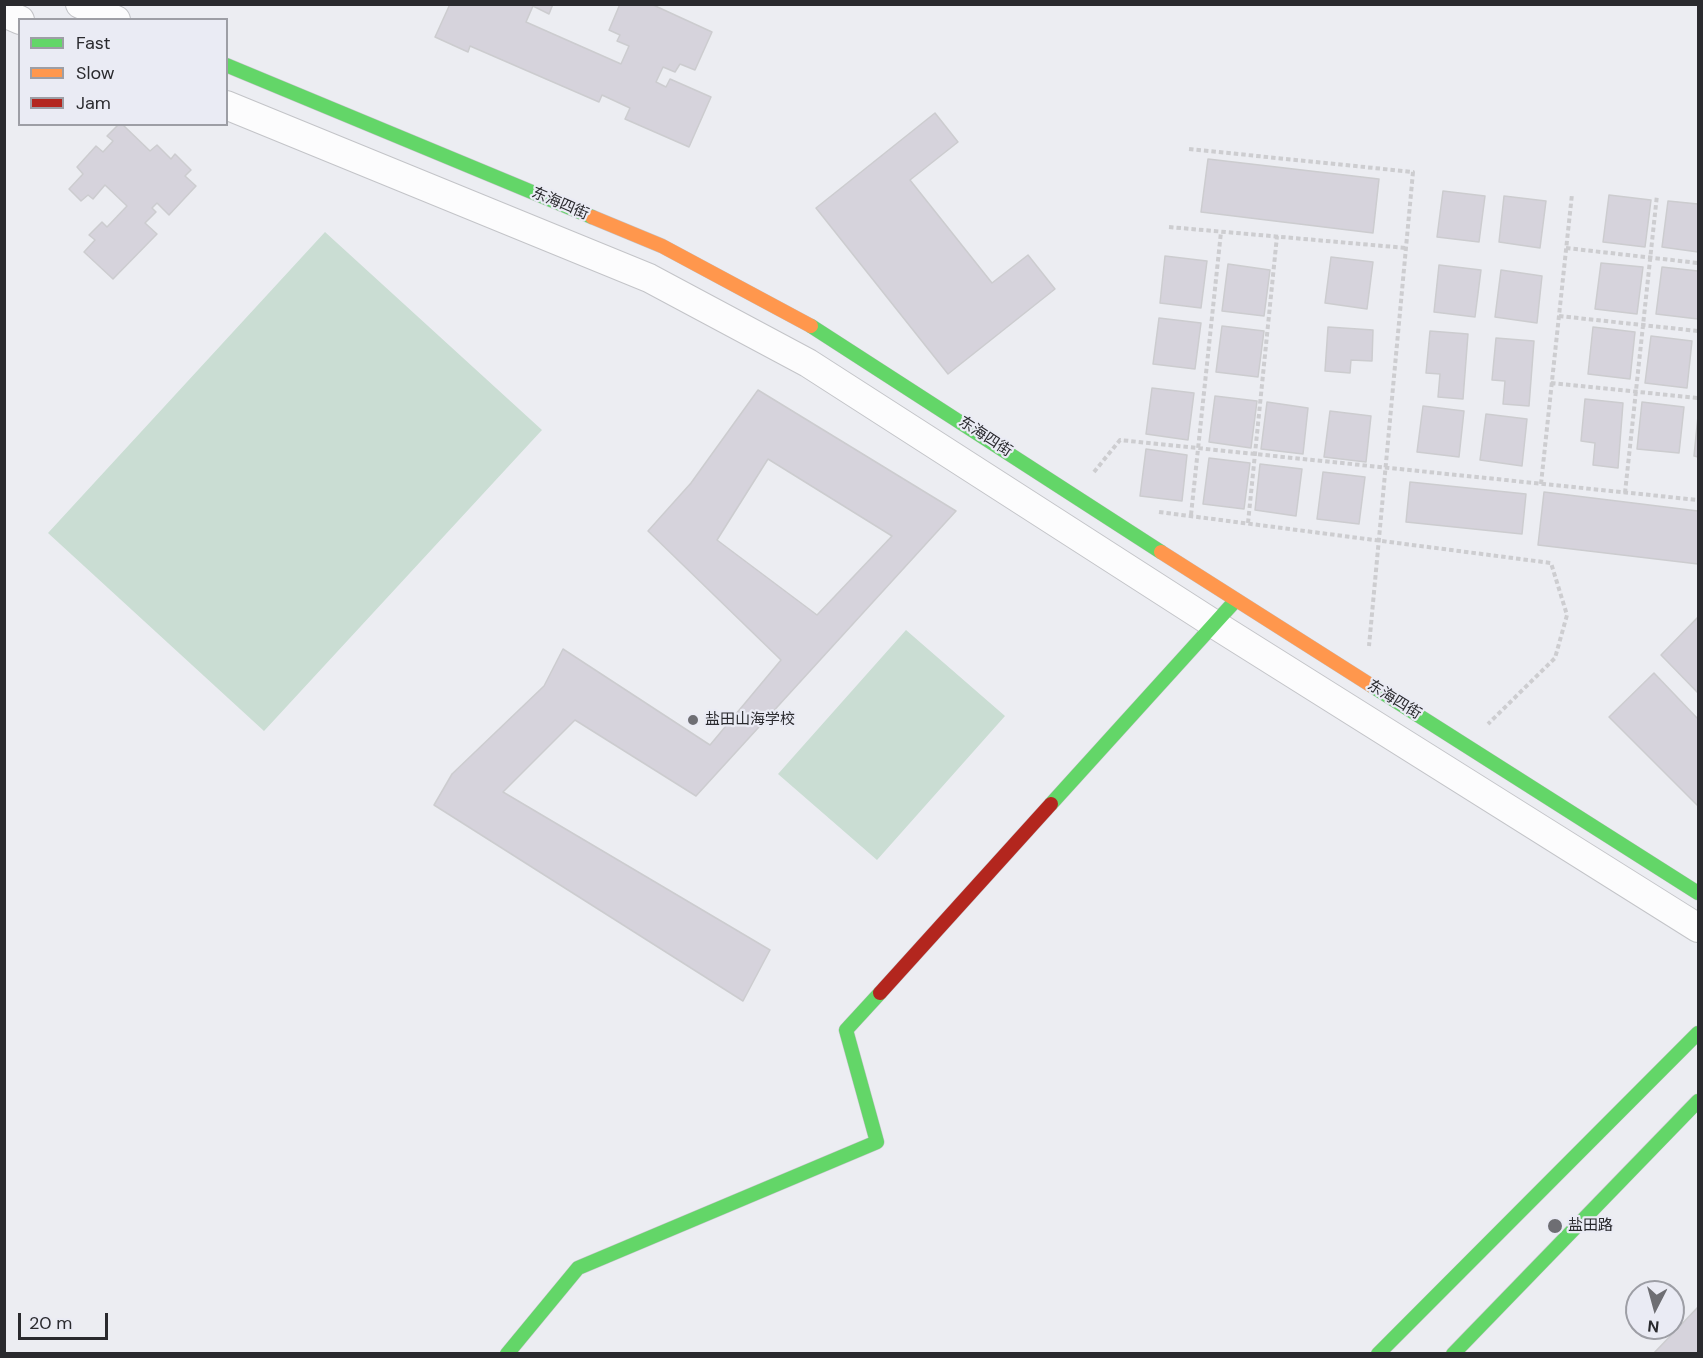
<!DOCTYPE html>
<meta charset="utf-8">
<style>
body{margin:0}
#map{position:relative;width:1703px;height:1358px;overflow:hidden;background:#ecedf2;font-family:"DM Sans",sans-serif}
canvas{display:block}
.frame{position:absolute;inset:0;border:6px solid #2a2a2e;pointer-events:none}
.legend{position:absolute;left:18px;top:18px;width:210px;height:108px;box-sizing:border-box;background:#eaebf4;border:2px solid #9d9ea5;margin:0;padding:8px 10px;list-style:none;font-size:18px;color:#2a2a2e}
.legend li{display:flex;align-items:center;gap:12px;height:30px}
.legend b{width:30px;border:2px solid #9d9ea5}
.north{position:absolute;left:1625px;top:1280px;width:60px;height:60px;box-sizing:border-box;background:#eaebf4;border:2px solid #9d9ea5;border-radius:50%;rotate:186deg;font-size:16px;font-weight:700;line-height:24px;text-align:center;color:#2a2a2e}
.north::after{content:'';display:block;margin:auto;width:21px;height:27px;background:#6e6e73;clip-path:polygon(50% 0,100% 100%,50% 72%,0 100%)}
.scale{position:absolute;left:18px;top:1313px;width:90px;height:27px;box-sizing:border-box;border:3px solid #2a2a2e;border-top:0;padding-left:8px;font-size:18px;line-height:21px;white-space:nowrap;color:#2a2a2e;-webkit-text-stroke:4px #eaebf4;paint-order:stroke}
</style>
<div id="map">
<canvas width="1703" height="1358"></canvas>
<div class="frame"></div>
<ul class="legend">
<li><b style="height:8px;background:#63d668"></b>Fast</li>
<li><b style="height:8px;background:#ff974d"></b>Slow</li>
<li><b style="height:8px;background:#b3261e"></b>Jam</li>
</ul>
<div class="north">N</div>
<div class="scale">20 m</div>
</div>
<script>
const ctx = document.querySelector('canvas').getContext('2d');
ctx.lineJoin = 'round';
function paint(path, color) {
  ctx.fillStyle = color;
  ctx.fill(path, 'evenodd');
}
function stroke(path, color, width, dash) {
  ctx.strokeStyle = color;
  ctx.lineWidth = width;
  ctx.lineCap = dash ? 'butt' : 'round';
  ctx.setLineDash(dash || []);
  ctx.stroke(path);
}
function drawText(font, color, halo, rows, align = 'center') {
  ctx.font = font + ' "DM Sans","Noto Sans SC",sans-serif';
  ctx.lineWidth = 4.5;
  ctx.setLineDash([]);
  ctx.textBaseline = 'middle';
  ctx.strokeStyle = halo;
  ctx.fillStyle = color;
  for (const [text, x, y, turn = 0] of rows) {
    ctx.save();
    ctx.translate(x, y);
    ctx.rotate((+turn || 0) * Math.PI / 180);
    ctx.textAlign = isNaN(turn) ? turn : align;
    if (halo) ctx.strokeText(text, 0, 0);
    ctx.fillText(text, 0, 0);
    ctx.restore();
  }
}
paint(new Path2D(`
 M325 232 542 430 264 731 48 533Z
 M906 630 1005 716 877 860 778 774Z`), '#caddd3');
const building = new Path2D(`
 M450 4H553L549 14 533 6 526 22 621 64 629 46 617 41 620 35 609 30 620 4H651L712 32 695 70 680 64 675 72 663 67 656 82 666 87 670 79 711 97 689 147 625 119 630 108 602 95 599 102 470 46 468 52 435 37Z
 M935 113 958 142 910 180 992 283 1028 255 1055 289 948 374 816 208Z
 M119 124H122L150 151 157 145 171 159 175 154 191 170 185 176 196 186 169 215 157 203 152 208 156 212 145 223 157 234 113 279 84 252 95 240 89 235 102 222 107 227 127 206 105 185 93 199 88 195 81 201 69 189 83 174 77 167 96 146 103 152 113 141 107 136Z
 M1208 159 1379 179 1373 233 1201 212Z
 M1443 191 1485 196 1479 242 1437 237Z
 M1609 195 1651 200 1645 247 1603 242Z
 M1504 196 1546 201 1540 248 1499 242Z
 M1668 201 1698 204V252L1662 247Z
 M1165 256 1207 261 1201 308 1160 303Z
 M1331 257 1373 262 1367 309 1325 303Z
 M1601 263 1643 267 1637 314 1595 309Z
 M1228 264 1270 270 1264 316 1222 311Z
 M1439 265 1481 270 1475 317 1434 312Z
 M1662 267 1698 271V319L1656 314Z
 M1501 270 1542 276 1537 323 1495 317Z
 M1159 318 1201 323 1195 369 1153 364Z
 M1222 326 1264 331 1258 377 1216 372Z
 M1328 327 1373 330 1372 361 1351 360 1350 373 1325 371Z
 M1593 327 1635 332 1630 379 1588 374Z
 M1430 331 1468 334 1463 399 1438 397 1440 374 1426 373Z
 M1651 336 1692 341 1687 388 1645 383Z
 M1496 338 1534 341 1529 406 1503 404 1505 381 1492 380Z
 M1152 388 1194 393 1188 440 1146 434Z
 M758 390 956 511 696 796 575 720 503 792 770 950 743 1001 434 805 452 774 544 686 563 649 710 745 781 660 648 531 691 483ZM768 459 892 536 817 615 717 540Z
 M1215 396 1257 401 1251 448 1209 442Z
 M1585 399 1623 403 1618 468 1593 465 1595 443 1581 441Z
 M1267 402 1308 408 1303 454 1261 449Z
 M1642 402 1684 407 1679 453 1637 449Z
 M1423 406 1464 411 1459 457 1417 452Z
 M1330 411 1371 416 1366 462 1324 457Z
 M1486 414 1527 419 1522 466 1480 460Z
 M1698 416V457L1694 456Z
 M1146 449 1187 455 1182 501 1140 496Z
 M1209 458 1250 463 1244 509 1203 504Z
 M1260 464 1302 469 1296 516 1255 510Z
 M1323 472 1365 477 1359 524 1317 519Z
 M1410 482 1526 494 1522 534 1406 522Z
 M1544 492 1698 511V564L1538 545Z
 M1698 617V693L1661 655Z
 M1654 673 1698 719V806L1609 717Z
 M1698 1307V1354H1653Z`);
paint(building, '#d6d3dc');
stroke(building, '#cccccf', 1.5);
const street = new Path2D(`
 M80 4 116 20
 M4 13 20 20
 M226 105 649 278 808 363 1214 624 1698 928`);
const fast = new Path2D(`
 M226 65 592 217
 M811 326 1161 552
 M1372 686 1698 893
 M1051 804 1236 600
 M507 1354 578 1268 877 1142 846 1030 880 993
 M1378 1354 1698 1033
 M1453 1354 1698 1101`);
const slow = new Path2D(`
 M592 217 662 246 811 326
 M1161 552 1372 686`);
const jam = new Path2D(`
 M880 993 1051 804`);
stroke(street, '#c3c4c8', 30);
stroke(fast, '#c3c4c8', 15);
stroke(slow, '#c3c4c8', 15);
stroke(jam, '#c3c4c8', 15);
stroke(new Path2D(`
 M1189 149 1413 172 1369 646
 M1169 227 1406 248
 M1566 248 1698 263
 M1559 316 1698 331
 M1551 383 1698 398
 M1094 472 1120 440 1698 500
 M1541 484 1572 194
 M1625 493 1657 195
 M1159 512 1551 563 1567 615 1555 658 1488 724
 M1191 515 1221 232
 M1248 523 1277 236`), '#cdcdd0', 4, [4.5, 3]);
stroke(street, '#fcfcfd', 28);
stroke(fast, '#63d668', 14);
stroke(slow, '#ff974d', 14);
stroke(jam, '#b3261e', 14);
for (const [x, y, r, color] of [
 [693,720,6,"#6e6e73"],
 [1555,1226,8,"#6e6e73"]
]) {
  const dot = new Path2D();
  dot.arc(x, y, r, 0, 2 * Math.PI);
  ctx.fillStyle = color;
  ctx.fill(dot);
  stroke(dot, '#eaebf4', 2);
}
drawText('15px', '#2a2a2e', '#eaebf4', [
 ["东海四街",560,204,23],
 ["东海四街",985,437,33],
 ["东海四街",1394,700,32]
]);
drawText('15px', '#2a2a2e', '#eaebf4', [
 ["盐田山海学校",705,720],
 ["盐田路",1568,1226]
], 'left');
</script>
